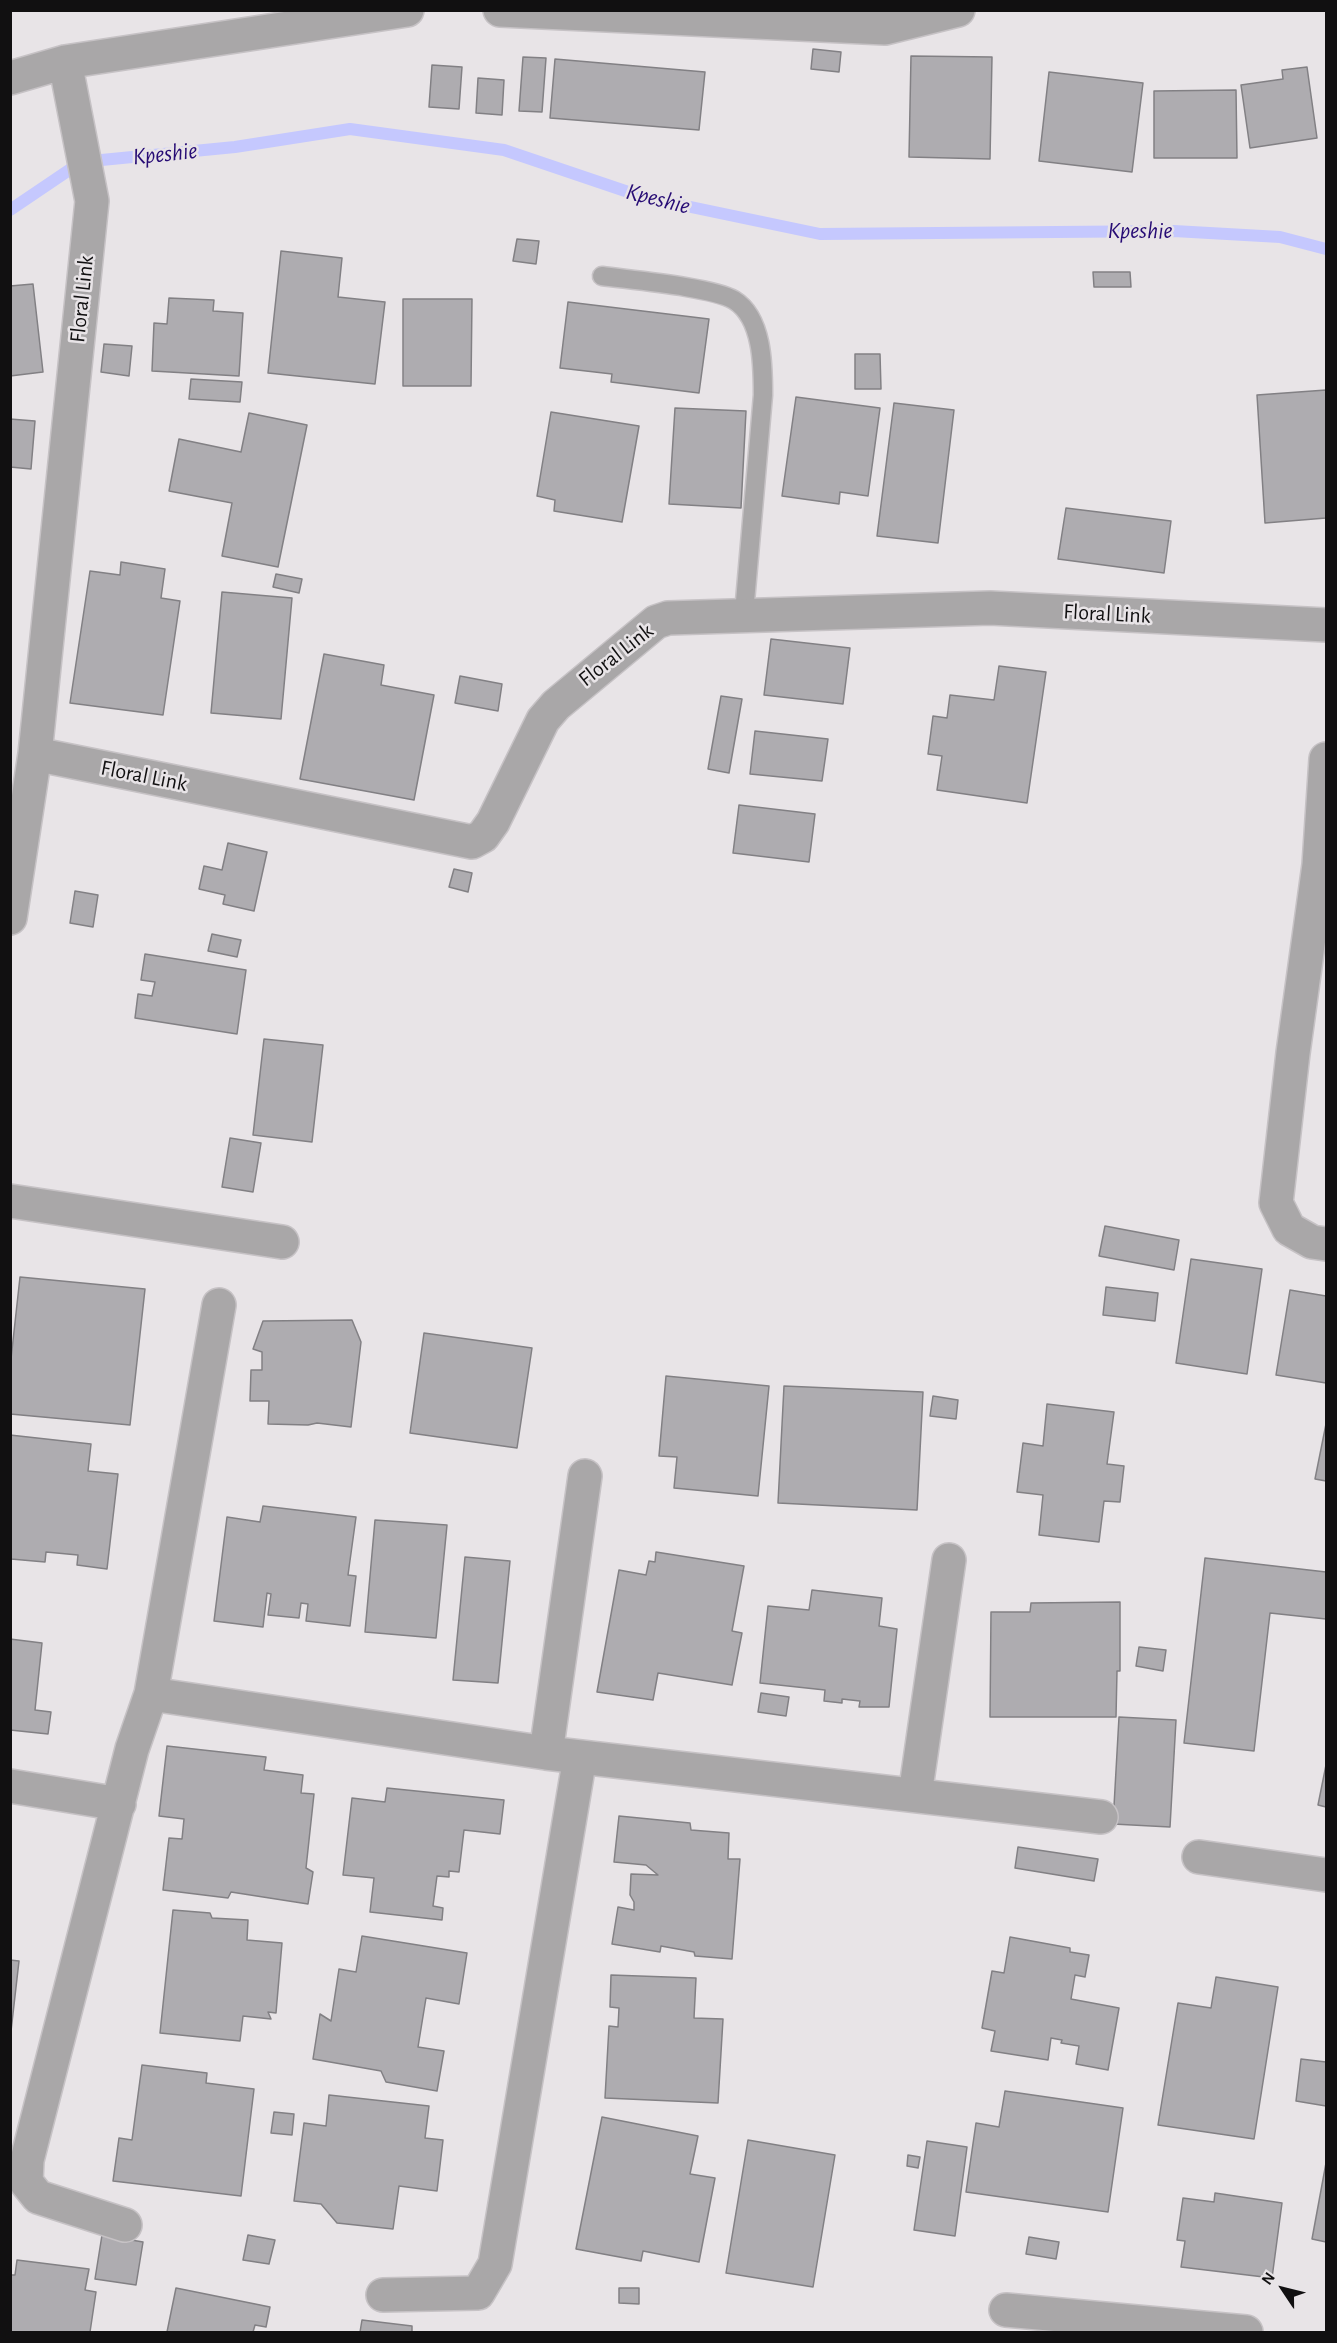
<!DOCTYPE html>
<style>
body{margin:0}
#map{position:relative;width:1337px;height:2343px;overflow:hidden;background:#e8e4e7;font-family:"Alegreya Sans",sans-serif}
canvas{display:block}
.frame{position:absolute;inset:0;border:12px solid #111011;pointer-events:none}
.north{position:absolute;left:1253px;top:2259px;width:60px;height:60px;-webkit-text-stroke:4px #e8e4e7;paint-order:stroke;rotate:305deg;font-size:16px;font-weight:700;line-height:24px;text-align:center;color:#111011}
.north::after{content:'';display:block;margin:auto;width:21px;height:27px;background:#111011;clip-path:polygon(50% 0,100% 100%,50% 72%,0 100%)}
</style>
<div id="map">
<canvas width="1337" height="2343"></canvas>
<div class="frame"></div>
<div class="north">N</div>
</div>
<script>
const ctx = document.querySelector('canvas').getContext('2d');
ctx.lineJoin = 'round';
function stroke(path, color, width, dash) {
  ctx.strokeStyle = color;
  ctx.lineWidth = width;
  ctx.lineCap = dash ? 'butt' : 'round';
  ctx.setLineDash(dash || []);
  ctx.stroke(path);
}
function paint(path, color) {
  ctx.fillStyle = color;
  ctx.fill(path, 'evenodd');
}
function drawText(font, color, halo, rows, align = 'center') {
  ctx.font = font + ' "Alegreya Sans",sans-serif';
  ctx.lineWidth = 5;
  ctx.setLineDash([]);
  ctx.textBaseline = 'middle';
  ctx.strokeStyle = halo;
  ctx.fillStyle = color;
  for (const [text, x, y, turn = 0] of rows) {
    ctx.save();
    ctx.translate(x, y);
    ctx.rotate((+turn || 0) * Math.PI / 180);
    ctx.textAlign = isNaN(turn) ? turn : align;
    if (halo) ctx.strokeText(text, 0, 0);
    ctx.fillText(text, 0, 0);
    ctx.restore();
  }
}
stroke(new Path2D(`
 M10 210 81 162 235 147 350 129 504 150 643 197 820 234 1174 231 1280 237 1326 249`), '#c5c8fe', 12);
const building = new Path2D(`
 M813 49 841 52 839 72 811 69Z
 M911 56 992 57 990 159 909 157Z
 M523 57 546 58 542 112 519 111Z
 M555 59 705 72 699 130 550 118Z
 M432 65 462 67 459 109 429 107Z
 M1307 67 1317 138 1250 148 1241 85 1283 79 1282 70Z
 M1049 72 1143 83 1132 172 1039 161Z
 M478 78 504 80 502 115 476 113Z
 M1236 90 1237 158H1154V91Z
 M517 239 539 241 536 264 513 261Z
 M281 251 342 258 338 297 385 302 375 384 268 373Z
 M1093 272H1130L1131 287H1094Z
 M33 284 43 372 10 376V286Z
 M169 298 214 300 213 311 243 313 239 376 152 371 154 323 167 324Z
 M403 299H472L471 386H403Z
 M568 302 709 319 699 393 611 382 612 374 560 368Z
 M104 344 132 346 129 376 101 372Z
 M855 354H880L881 389H855Z
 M191 379 242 382 240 402 189 399Z
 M1326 390V518L1265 523 1257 395Z
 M796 397 880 408 868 496 840 492 839 504 782 496Z
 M894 403 954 410 938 543 877 536Z
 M675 408 746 411 741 508 669 504Z
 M551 412 639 426 622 522 554 511 555 500 537 496Z
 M249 413 307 425 278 567 222 556 232 503 169 491 179 439 241 452Z
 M10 419 35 421 31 469 10 467Z
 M1066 508 1171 521 1164 573 1058 559Z
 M121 562 165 569 161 598 180 601 163 715 70 703 90 571 120 575Z
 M276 574 302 579 299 593 273 587Z
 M222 592 292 598 281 719 211 713Z
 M771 639 850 648 843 704 764 695Z
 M324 654 384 665 381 685 434 695 414 800 300 779Z
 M999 666 1046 672 1027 803 937 790 942 756 928 754 933 716 947 718 950 695 994 700Z
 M460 676 502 684 498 711 455 703Z
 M721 696 742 699 729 773 708 769Z
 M755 731 828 739 822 781 750 774Z
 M739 805 815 814 809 862 733 853Z
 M228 843 267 852 254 911 223 904 225 895 199 889 204 866 222 870Z
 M454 869 472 873 468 892 449 887Z
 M75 891 98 895 93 927 70 923Z
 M212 934 241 940 237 957 208 951Z
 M145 954 246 970 237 1034 135 1018 138 994 152 996 155 982 141 980Z
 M264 1039 323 1045 312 1142 253 1135Z
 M230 1138 261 1143 253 1192 222 1187Z
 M1105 1226 1179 1240 1174 1270 1099 1256Z
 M1191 1259 1262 1269 1247 1374 1176 1363Z
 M20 1277 145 1289 130 1425 10 1414V1368Z
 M1106 1287 1158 1293 1155 1321 1103 1315Z
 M1290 1290 1326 1296V1383L1276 1375Z
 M352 1320 361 1342 351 1427 317 1423 308 1425 268 1424 269 1401H250L251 1370H262V1352L253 1349 263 1321Z
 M424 1333 532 1348 517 1448 410 1433Z
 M666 1376 769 1386 758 1496 674 1488 677 1457 659 1456Z
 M784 1386 923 1392 917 1510 778 1503Z
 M933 1396 958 1400 956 1419 930 1416Z
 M1047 1404 1114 1412 1107 1464 1124 1466 1120 1502 1104 1501 1099 1542 1039 1535 1043 1495 1017 1492 1023 1443 1043 1446Z
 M1326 1424V1481L1315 1479Z
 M10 1435 91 1444 88 1471 118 1474 107 1569 77 1565 78 1555 46 1552 45 1562 11 1559Z
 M263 1506 356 1517 348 1575 356 1576 350 1626 306 1621 308 1604 301 1603 299 1618 268 1615 271 1594 267 1593 263 1627 214 1621 227 1517 260 1522Z
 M375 1520 447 1525 436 1638 365 1632Z
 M656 1552 744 1566 732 1631 742 1633 732 1685 658 1673 653 1700 597 1692 619 1570 646 1575 649 1561 655 1562Z
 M465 1557 510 1561 498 1683 453 1680Z
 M1205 1558 1326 1572V1619L1270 1613 1254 1751 1184 1743Z
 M812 1590 882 1598 879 1626 897 1629 889 1707H859L860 1701 842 1699V1703L824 1701 825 1690 760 1683 768 1606 809 1610Z
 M1120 1602V1671H1117L1116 1717H990L991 1612H1030L1031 1603Z
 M10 1639 42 1643 35 1710 51 1712 48 1734 10 1730Z
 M1139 1647 1166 1650 1163 1671 1136 1666Z
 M761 1693 789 1697 786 1716 758 1712Z
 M1119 1717 1176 1720 1170 1827 1113 1824Z
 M167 1746 266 1757 264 1770 303 1775 301 1793 314 1794 306 1868 313 1872 308 1904 231 1892 228 1898 163 1890 169 1838 182 1839 184 1819 159 1816Z
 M1326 1765V1807L1318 1805Z
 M387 1788 504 1800 500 1834 464 1830 459 1872 449 1871V1877L437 1876 433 1906 443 1908 442 1920 370 1912 374 1878 343 1875 352 1798 385 1802Z
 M619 1816 690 1823 691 1830 729 1833 728 1859H740L732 1959 695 1956 694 1952 661 1946 660 1952 612 1944 618 1907 634 1910V1902L630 1895 631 1874 658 1875 646 1865 614 1862Z
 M1018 1847 1098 1859 1094 1881 1015 1868Z
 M173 1910 210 1913 212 1918 248 1920 247 1940 282 1943 276 2013 268 2012 271 2019 243 2016 240 2041 160 2033Z
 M362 1936 467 1953 459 2004 426 1998 418 2047 444 2051 437 2091 386 2082 381 2071 313 2059 320 2014 331 2021 339 1969 356 1972Z
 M1010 1937 1070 1948V1952L1089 1955 1085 1977 1075 1975 1071 1999 1119 2008 1108 2070 1076 2064 1079 2046 1061 2043 1062 2040 1051 2038 1048 2060 991 2051 995 2031 982 2028 992 1971 1004 1973Z
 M10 1960 19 1961 10 2040Z
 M611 1975 696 1978 694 2018 723 2019 718 2103 605 2098 609 2026 618 2027 619 2008 610 2007Z
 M1216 1977 1278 1987 1254 2139 1158 2125 1178 2003 1211 2008Z
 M1301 2059 1326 2062V2106L1296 2101Z
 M142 2065 207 2073 206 2083 254 2089 241 2196 113 2181 119 2138 132 2140Z
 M1005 2091 1123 2108 1108 2212 966 2192 976 2123 999 2127Z
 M329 2095 429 2106 425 2138 443 2140 437 2191 399 2186 393 2229 337 2223 321 2204 294 2201 304 2123 326 2126Z
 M274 2112 294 2114 292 2135 271 2133Z
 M602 2117 698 2136 690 2174 715 2178 699 2262 643 2251 641 2261 576 2249Z
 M748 2140 835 2155 813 2287 726 2273Z
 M927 2141 967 2147 955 2236 914 2230Z
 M908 2155 920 2157 918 2168 907 2166Z
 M1326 2163V2242L1312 2239Z
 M1215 2193 1282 2203 1272 2278 1181 2267 1185 2241 1177 2240 1183 2198 1214 2202Z
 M102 2235 143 2242 136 2285 95 2279Z
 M248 2235 275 2240 269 2264 243 2260Z
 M1029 2237 1059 2242 1056 2259 1026 2254Z
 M17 2260 89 2269 85 2290 96 2292 90 2332H10V2275H15Z
 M176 2288 270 2307 266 2327 255 2325 253 2332H167Z
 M619 2288H639V2304L619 2303Z
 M362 2320 412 2326V2332H360Z`);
paint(building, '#aeacb0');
stroke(building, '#828084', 1.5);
const lane = new Path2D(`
 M602 276C631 280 712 287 734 300 763 318 763 366 763 395L744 613`);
const street = new Path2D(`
 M500 10 885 28 958 10
 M10 78 65 62 407 10
 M35 754 92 201 65 62
 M1326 759 1319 865 1293 1053 1276 1203 1289 1229 1312 1242 1326 1244
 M10 918 35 754 472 842 483 836 493 822 543 720 556 705 656 622 668 618 990 608 1326 625
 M10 1201 282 1242
 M151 1694 546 1753 1101 1817
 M546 1753 585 1476
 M10 1786 119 1804
 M915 1795 949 1560
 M1199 1857 1326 1875
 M125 2225 38 2197 26 2182 27 2160 132 1749 151 1694 219 1305
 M383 2295 478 2293 495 2264 580 1757
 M1006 2310 1246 2332`);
stroke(lane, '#c6c2c5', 21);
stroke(street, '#c6c2c5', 36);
stroke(lane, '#a9a7a8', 18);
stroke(street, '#a9a7a8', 33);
drawText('22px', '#111011', '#e8e4e7', [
 ["Floral Link",82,299,-84],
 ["Floral Link",1107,614,3],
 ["Floral Link",616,655,-38],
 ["Floral Link",144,776,11]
]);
drawText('italic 24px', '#270c75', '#e8e4e7', [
 ["Kpeshie",165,154,-6],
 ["Kpeshie",658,199,14],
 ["Kpeshie",1140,231]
]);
</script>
